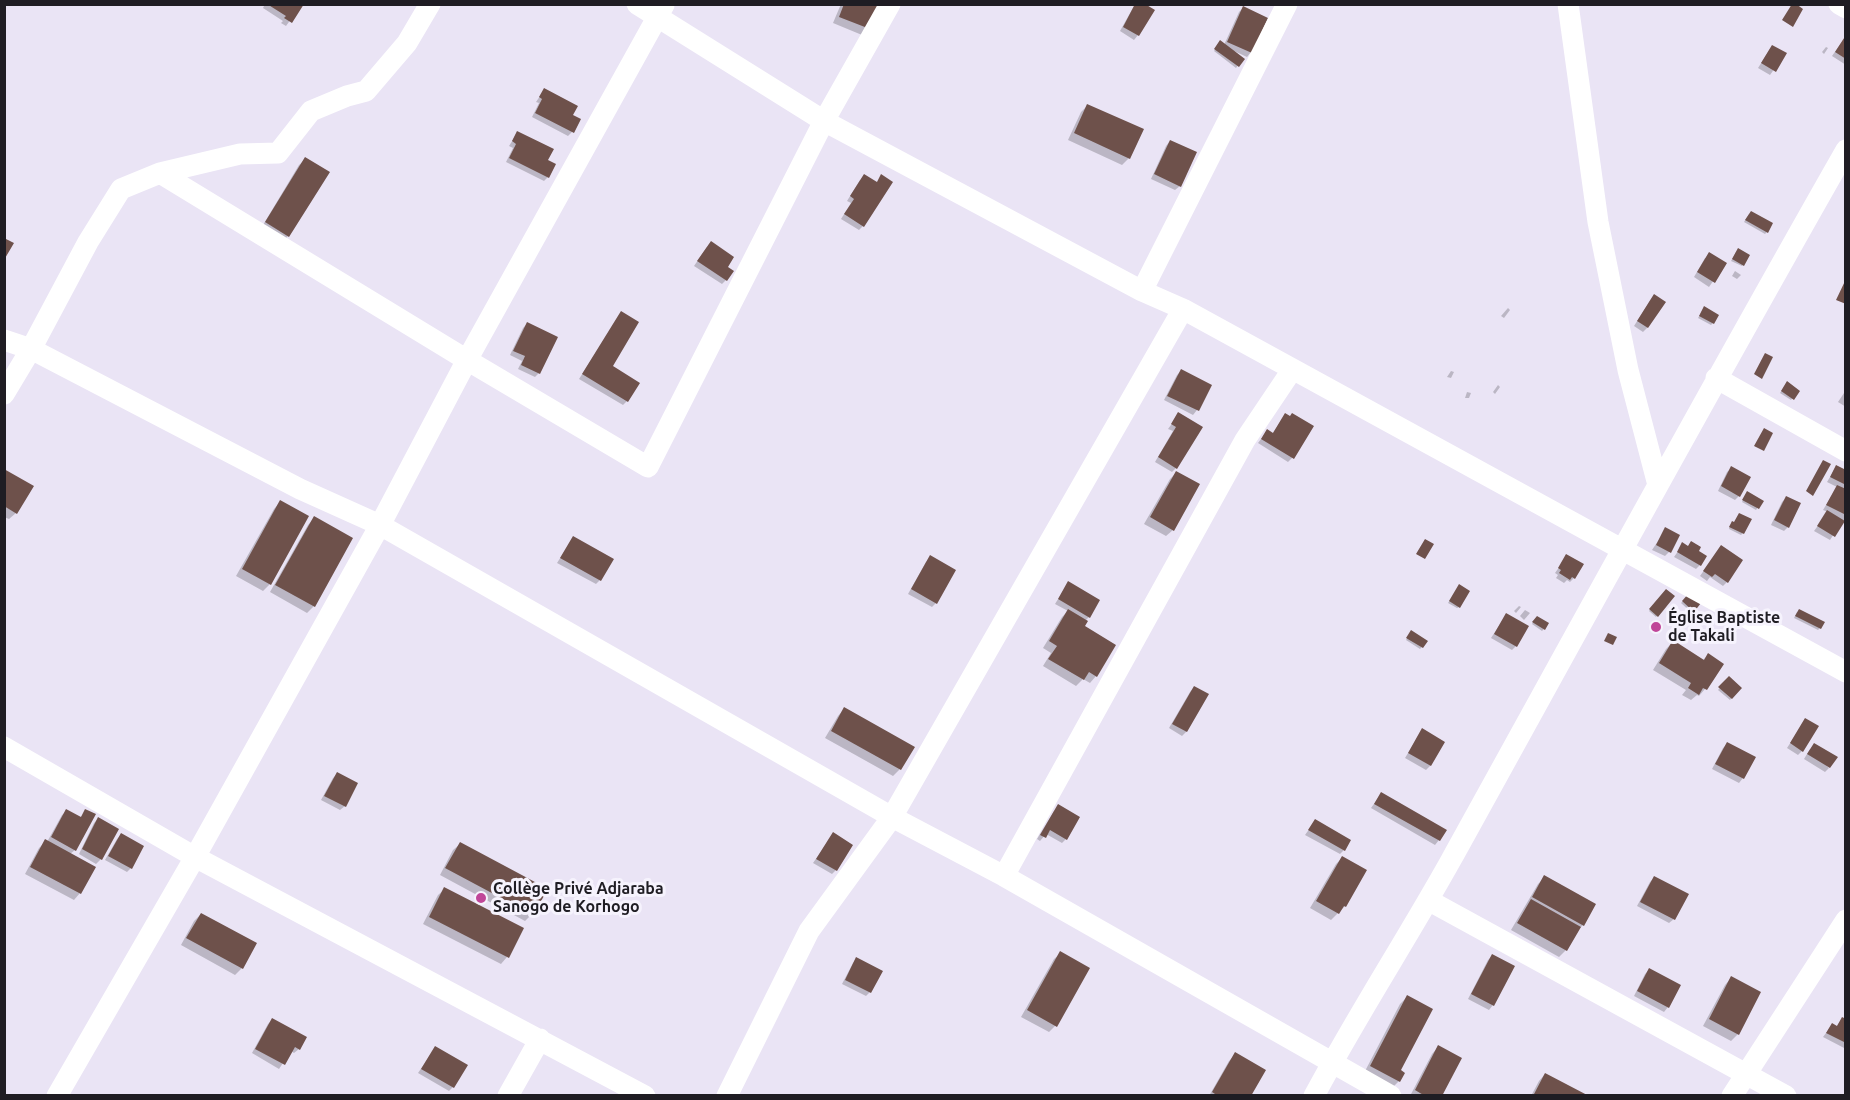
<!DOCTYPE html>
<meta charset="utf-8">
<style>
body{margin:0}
#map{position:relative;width:1850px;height:1100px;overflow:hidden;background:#eae4f5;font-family:Ubuntu,sans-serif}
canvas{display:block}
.frame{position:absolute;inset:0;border:6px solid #1f1d23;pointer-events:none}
</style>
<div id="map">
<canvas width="1850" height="1100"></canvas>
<div class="frame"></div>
</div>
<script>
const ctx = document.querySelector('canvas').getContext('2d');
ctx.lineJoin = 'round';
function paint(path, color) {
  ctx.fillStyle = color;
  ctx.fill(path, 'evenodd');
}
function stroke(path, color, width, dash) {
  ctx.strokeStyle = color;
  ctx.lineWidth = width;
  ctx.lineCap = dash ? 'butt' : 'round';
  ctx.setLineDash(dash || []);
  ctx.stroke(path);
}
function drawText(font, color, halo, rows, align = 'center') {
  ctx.font = font + ' Ubuntu,sans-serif';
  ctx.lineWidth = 6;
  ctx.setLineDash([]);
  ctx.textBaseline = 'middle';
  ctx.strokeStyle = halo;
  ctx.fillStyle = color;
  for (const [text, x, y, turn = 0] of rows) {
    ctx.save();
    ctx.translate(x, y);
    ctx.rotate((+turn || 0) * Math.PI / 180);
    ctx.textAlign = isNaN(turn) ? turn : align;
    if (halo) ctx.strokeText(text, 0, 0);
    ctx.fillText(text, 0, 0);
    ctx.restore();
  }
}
paint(new Path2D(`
 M265 4H302L286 26 281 23 283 21 263 8Z
 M841 4H879L862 35 833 23Z
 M1134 6 1138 35 1134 40 1120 31Z
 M1243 8 1251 52 1247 57 1234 51 1243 59 1236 68 1214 51 1221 42 1224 45 1239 12Z
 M1846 36V65L1832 56Z
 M1772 46 1785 54 1770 75 1758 68Z
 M1826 47 1828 48 1824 54 1822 52Z
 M544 90 571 116 572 132 568 136 532 117 539 103 536 102Z
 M1087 106 1129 158 1122 165 1068 140 1081 112Z
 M518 132 546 161 548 177 544 181 506 162 513 148 509 146Z
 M1170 141 1180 186 1175 190 1151 179 1166 146Z
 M306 159 288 236 281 243 260 230 299 165Z
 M882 176 863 226 859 230 841 219 851 203 847 201 860 180 876 184Z
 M1749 214 1767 232 1765 234 1744 222Z
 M707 247 726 268V280L722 284 694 266Z
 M1736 252 1743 265 1742 266 1731 261Z
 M1705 258 1725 264 1709 287 1694 277Z
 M1735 271 1741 275 1737 279 1732 276Z
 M1650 301 1647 328 1643 332 1634 326Z
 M1508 308 1510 310 1504 318 1501 316Z
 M1703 310 1713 323 1711 325 1698 318Z
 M621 313 611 366 627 401 623 405 579 379Z
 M527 324 539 373 535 377 518 369 522 361 510 355 523 328Z
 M1181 371 1210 386 1197 410 1193 415 1164 400 1177 375Z
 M1451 371 1454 372 1451 378 1447 377Z
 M1787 383 1798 391 1791 400 1780 393Z
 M1498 385 1500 387 1495 394 1493 392Z
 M1846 390V407L1838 402Z
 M1467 392 1471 393 1469 398H1465Z
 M1179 414 1176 468 1172 472 1155 462 1173 431 1168 429Z
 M1285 415 1290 418 1292 458 1288 462 1258 443 1267 431 1272 434Z
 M1836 467 1846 472V521L1843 520 1830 540 1814 531 1828 512 1823 510 1837 487 1827 482Z
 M1732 468 1739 496 1735 500 1718 491 1727 472Z
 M4 470 16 513 9 519 4 517Z
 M1176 473 1173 530 1166 536 1144 524 1170 479Z
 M1746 495 1762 501 1756 510 1742 502Z
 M1786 498 1788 527 1784 531 1771 525 1782 502Z
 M280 502 307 517 270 584 263 591 236 576 274 509Z
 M314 518V606L307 613 270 592 308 525Z
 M1730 525 1743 533 1741 535 1729 529Z
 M1666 529 1678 536 1669 552 1665 556 1652 550Z
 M573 538 600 580 596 584 557 563Z
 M1683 544 1700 565 1696 569 1674 557Z
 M1717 552 1727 582 1723 586 1710 577 1707 581 1700 576Z
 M1567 556 1574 578 1570 582 1567 580 1564 583 1556 578 1558 575 1555 573Z
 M931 557 936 603 932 607 908 594 926 562Z
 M1068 583 1089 617 1085 621 1083 627 1096 676 1090 683 1083 679 1076 686 1043 666 1051 653 1043 648 1062 617 1068 611 1055 604Z
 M1458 588 1459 607 1457 608 1448 603Z
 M1666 591 1673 597 1656 617 1649 611Z
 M1689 595 1699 603 1691 612 1681 603Z
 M1519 606 1521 607 1516 613 1514 611Z
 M1525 610 1530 613 1524 620 1520 616Z
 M1797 612 1820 628 1818 630 1794 618Z
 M1506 615 1516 646 1512 650 1491 638Z
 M1535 619 1544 629 1542 631 1532 624Z
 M1410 634 1422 647 1420 649 1406 640Z
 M1673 642 1702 661 1708 655 1722 664 1705 689 1699 696 1697 695 1691 700 1682 695 1686 690 1653 670 1666 649Z
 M1729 678 1740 688 1730 700 1718 690Z
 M1194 687 1207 694 1186 732 1182 736 1169 728 1190 692Z
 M844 709 900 769 893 776 825 738 838 716Z
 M1806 719 1802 751 1798 755 1787 748Z
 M1422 730 1443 742 1430 766 1426 770 1405 758Z
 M1727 744 1743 778 1739 783 1712 769 1723 748Z
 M1810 749 1829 768 1825 772 1804 759Z
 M337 774 345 806 340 810 321 800 333 778Z
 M1381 794 1439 840 1435 845 1371 808Z
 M67 811 80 818 86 811 75 850 70 854 80 893 74 900 25 874 39 848 46 841 47 842 62 815Z
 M1054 811 1066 839 1062 843 1046 834 1040 841 1037 839Z
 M98 819 117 830 101 859 96 864 79 854 94 823Z
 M1315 821 1344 850 1340 854 1305 835Z
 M833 834 836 870 832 874 813 863Z
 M121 835 131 868 127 872 105 860 117 839Z
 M460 844 532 914 525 921 440 875 453 850Z
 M1342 858 1365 870 1345 906 1331 920 1310 908 1336 864Z
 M1545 877 1583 925 1578 930 1566 950 1559 957 1511 930 1538 884Z
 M1654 878 1674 919 1669 923 1637 906 1650 882Z
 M445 889 507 957 501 964 423 924 438 895Z
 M201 914 242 968 235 975 181 945 194 921Z
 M1061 953 1055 1026 1049 1032 1021 1017 1054 959Z
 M1492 956 1513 967 1493 1005 1489 1010 1468 999 1488 960Z
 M857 959 870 992 866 996 842 984 853 963Z
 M1649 970 1668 1007 1664 1012 1634 996 1645 974Z
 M1731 978 1738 1034 1731 1041 1703 1026 1725 985Z
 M1407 997 1399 1071V1081L1392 1088 1364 1073 1400 1004Z
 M1842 1019 1846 1021V1049L1823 1037 1832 1025 1836 1027Z
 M272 1020 299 1049 294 1053 291 1051 279 1069 252 1053 268 1024Z
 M1438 1047 1441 1096H1410L1432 1054Z
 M435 1048 453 1087 449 1091 418 1073Z
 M1236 1054 1250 1096H1209L1229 1061Z
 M1545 1074 1586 1096H1531L1539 1081Z`), '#0003');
paint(new Path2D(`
 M267 4H304L292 23 284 18 286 16Z
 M844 4H880L870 29 839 17Z
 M1135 4H1145L1155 10 1139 36 1123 27Z
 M1792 4H1796L1803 9 1793 27 1782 20Z
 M1243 6 1268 18 1252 53 1227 42Z
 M1846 35V59L1835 52Z
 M1220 40 1245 59 1239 67 1214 49Z
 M1772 45 1787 53 1776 72 1761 63Z
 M544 88 578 106 573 115 581 119 574 133 535 113 542 99 539 97Z
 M1087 104 1144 129 1130 159 1074 133Z
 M517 131 554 149 548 160 556 164 549 178 509 158 516 144 512 141Z
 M1170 140 1197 152 1181 187 1154 174Z
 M305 157 330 172 289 237 265 222Z
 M864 174 877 182 881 174 893 182 864 227 844 214 854 199 850 196Z
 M1751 211 1773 223 1768 233 1745 220Z
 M4 238 14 243 4 260Z
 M711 241 734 257 728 267 734 271 727 281 697 261Z
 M1738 248 1750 255 1744 266 1732 259Z
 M1709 252 1727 263 1715 283 1697 272Z
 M1846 279V304L1836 300Z
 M1654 294 1666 302 1648 328 1637 321Z
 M1704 306 1719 315 1714 324 1699 316Z
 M621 311 639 322 613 366 640 383 628 402 582 374Z
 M527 322 558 337 540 374 521 365 525 356 513 351Z
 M1765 353 1773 357 1762 379 1754 374Z
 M1181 369 1212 385 1199 411 1167 396Z
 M1787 381 1800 391 1794 400 1781 391Z
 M1178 412 1203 427 1177 469 1158 457 1176 427 1171 424Z
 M1285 413 1290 416 1292 413 1314 426 1294 459 1261 439 1267 429 1273 433Z
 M1764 428 1773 433 1764 451 1754 446Z
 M1823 460 1831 464 1813 496 1806 491Z
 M1836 465 1846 470V485L1830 477Z
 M1731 466 1751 477 1740 497 1721 486Z
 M4 469 34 486 17 514 4 506Z
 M1176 471 1200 484 1174 531 1150 517Z
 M1837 485 1846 489V515L1826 505Z
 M1747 491 1764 501 1759 509 1742 500Z
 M1786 496 1801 503 1789 528 1774 520Z
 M280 500 309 516 271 585 242 569Z
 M1827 510 1845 521 1835 537 1817 526Z
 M1739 513 1752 519 1744 534 1729 527 1732 521 1734 522Z
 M314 516 353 538 315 607 275 585Z
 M1665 527 1680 535 1671 553 1656 545Z
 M573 536 614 559 601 581 560 558Z
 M1425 539 1434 544 1425 559 1416 554Z
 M1691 541 1701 547 1699 551 1707 556 1701 566 1677 552 1682 542 1688 546Z
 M1721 545 1743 560 1728 583 1715 574 1712 577 1703 571Z
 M1566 554 1584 564 1575 579 1572 577 1570 580 1559 573 1561 570 1558 568Z
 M930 555 956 570 937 604 911 589Z
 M1068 581 1100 600 1090 618 1058 599Z
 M1459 584 1470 591 1460 608 1449 601Z
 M1666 589 1675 596 1658 617 1649 609Z
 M1689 593 1701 603 1694 612 1682 601Z
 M1068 609 1088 621 1085 626 1116 645 1097 677 1089 672 1084 680 1048 659 1057 646 1049 641Z
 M1799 609 1825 622 1821 629 1795 616Z
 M1506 613 1529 626 1517 647 1494 634Z
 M1537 616 1549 623 1545 630 1532 622Z
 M1411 630 1428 641 1423 648 1406 638Z
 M1608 633 1617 637 1613 645 1604 641Z
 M1673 640 1704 660 1708 653 1724 664 1707 690 1703 688 1699 695 1688 688 1691 683 1659 663Z
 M1729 676 1742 688 1732 699 1718 687Z
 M1194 686 1209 694 1187 732 1172 724Z
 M844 707 915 747 901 770 831 731Z
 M1805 718 1819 726 1803 752 1790 743Z
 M1422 728 1445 742 1431 766 1408 753Z
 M1727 742 1756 757 1744 779 1715 764Z
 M1814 743 1838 757 1830 768 1807 754Z
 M337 772 358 783 346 807 324 796Z
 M1381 792 1447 830 1440 841 1374 804Z
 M1058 804 1080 817 1067 840 1050 830 1046 838 1040 835Z
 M66 809 81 817 85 809 96 814 76 851 51 837Z
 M98 817 119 829 102 860 82 849Z
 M1315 819 1351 840 1345 851 1308 830Z
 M833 832 853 845 837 871 816 859Z
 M121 833 144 846 132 869 108 856Z
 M45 839 96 867 81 894 30 867Z
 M460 842 548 889 533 915 445 868Z
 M1342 856 1367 870 1346 907 1344 906 1339 914 1316 901Z
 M1544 875 1596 904 1584 926 1532 897Z
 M1654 876 1689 894 1675 920 1640 902Z
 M444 887 524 928 509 958 429 917Z
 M1531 899 1581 927 1567 951 1517 923Z
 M201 913 257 943 243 969 186 938Z
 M1060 951 1090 968 1057 1027 1027 1010Z
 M1492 954 1515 966 1494 1006 1471 994Z
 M856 957 883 971 871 993 845 980Z
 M1649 968 1681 985 1669 1008 1637 991Z
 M1731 976 1761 992 1739 1035 1709 1019Z
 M1407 995 1433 1009 1401 1070 1405 1073 1400 1082 1370 1066Z
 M1842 1017 1846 1019V1043L1826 1033 1832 1023 1837 1026Z
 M272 1018 307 1037 300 1050 295 1047 285 1065 255 1049Z
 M1438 1045 1462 1058 1442 1096H1425L1415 1090Z
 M435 1046 468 1065 454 1088 421 1069Z
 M1235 1052 1266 1070 1251 1096H1218L1212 1092Z
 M1545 1073 1589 1096H1533Z`), '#6e514b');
stroke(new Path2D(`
 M637 4 824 121 1142 291 1183 309 1846 672
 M1568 4 1598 222 1628 370 1658 485
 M1839 4 1846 8
 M160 173 467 360 648 467 824 121 890 4
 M1142 291 1287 4
 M4 340 31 349 300 489 380 525 892 817 1004 876 1391 1096
 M1716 378 1846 451
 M4 394 31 349 88 242 121 189 160 173 240 154 278 153 311 111 347 96 366 91 407 43 430 4
 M4 747 195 857 645 1096
 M1004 876 1245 440 1292 370
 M1428 900 1786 1096
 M57 1096 195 857 380 525 467 360 664 5
 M508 1096 540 1039
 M727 1096 809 931 892 817 1183 309
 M1314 1096C1357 1015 1407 939 1451 860 1582 623 1712 385 1846 150
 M1732 1096 1846 920`), '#fff', 21);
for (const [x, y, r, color] of [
 [1656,627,6,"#c04699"],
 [481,898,6,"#c04699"]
]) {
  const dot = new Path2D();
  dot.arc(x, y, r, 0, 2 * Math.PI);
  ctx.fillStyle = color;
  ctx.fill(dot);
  stroke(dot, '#f6f3fd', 2);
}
drawText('bold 16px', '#1f1d23', '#f6f3fd', [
 ["Église Baptiste",1668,618],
 ["de Takali",1668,636],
 ["Collège Privé Adjaraba",493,889],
 ["Sanogo de Korhogo",493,907]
], 'left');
</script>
